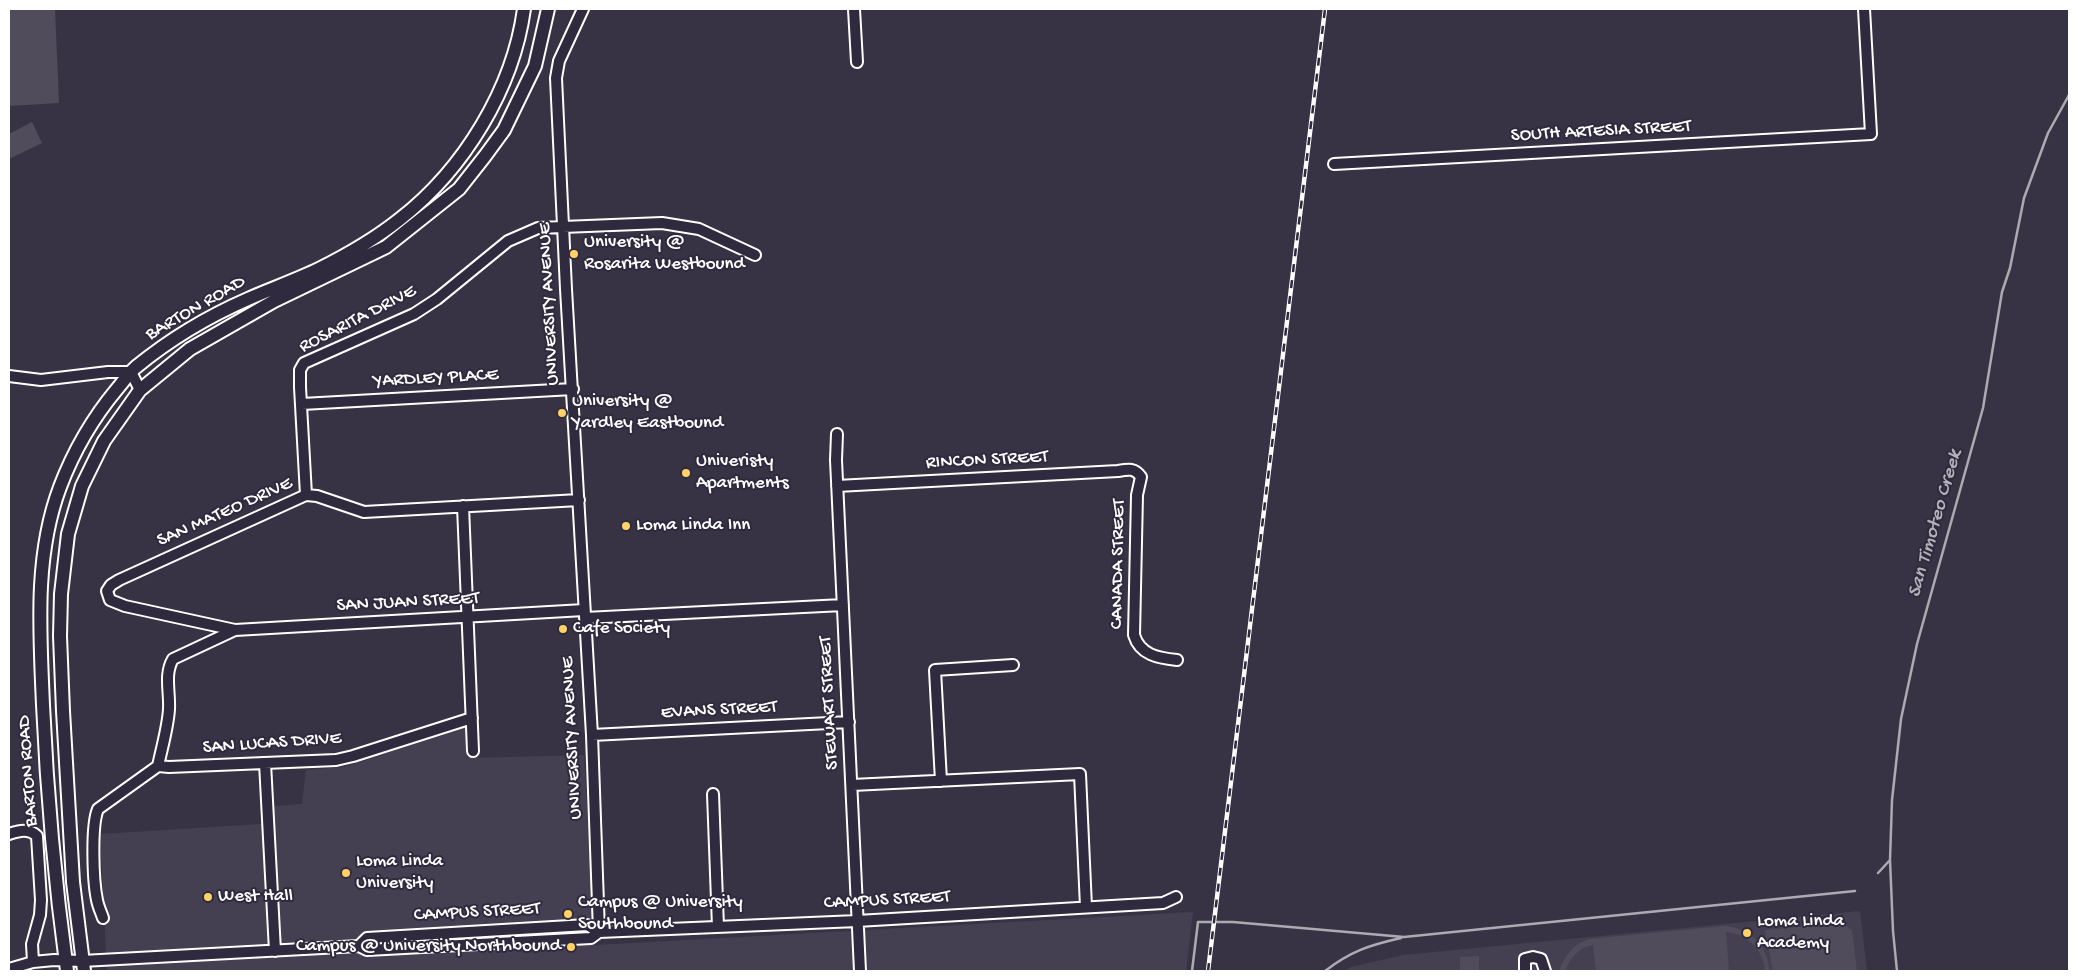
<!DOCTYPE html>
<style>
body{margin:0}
#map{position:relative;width:2078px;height:980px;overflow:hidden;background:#373345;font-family:"Gochi Hand",sans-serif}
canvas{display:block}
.frame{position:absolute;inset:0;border:10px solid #fff;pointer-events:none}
</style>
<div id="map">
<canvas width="2078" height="980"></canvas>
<div class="frame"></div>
</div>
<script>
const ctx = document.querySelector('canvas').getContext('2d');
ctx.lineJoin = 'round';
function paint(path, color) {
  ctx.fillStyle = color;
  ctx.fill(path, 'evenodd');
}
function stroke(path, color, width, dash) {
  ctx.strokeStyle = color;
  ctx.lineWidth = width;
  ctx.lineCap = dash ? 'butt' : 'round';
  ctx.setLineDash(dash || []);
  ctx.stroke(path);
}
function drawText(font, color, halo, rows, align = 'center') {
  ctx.font = font + ' "Gochi Hand",sans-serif';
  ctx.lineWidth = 4;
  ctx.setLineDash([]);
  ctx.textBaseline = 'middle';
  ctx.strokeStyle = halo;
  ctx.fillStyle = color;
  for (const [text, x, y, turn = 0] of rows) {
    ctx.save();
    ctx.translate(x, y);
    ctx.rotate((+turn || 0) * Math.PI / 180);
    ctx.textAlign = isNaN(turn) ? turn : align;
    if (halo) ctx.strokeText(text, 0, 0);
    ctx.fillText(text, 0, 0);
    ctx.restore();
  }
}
paint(new Path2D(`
 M465 728 467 758 584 755 595 945 1193 912 1186 971H107L100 834 261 824 275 806 302 804 306 770 344 767Z
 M1860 911 1867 971H1344L1351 967 1403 955Z`), '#444051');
paint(new Path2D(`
 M9 9H55L59 103 9 106Z
 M32 122 42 143 9 159V134Z
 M1842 923 1852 930 1857 971H1773L1765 930Z
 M1725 926C1749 928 1769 946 1769 971H1765C1764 951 1747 933 1726 932L1729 971H1596L1593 945C1579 947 1570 958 1565 971H1559C1565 956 1573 944 1589 939Z
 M1479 956V971H1460V957Z`), '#514c5c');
stroke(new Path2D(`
 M1878 873 1890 860
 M1192 971 1198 922H1233L1404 937 1855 891
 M1325 971C1351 951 1370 945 1401 938
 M1897 971 1893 931 1890 860 1892 800 1901 719 1917 644 1983 408 2002 292 2010 268 2024 198 2048 133 2069 95`), '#adabb2', 2.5);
const minor = new Path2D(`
 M583 9 559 61 556 78 566 289 592 735 599 932
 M854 9 857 62
 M1334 164 1871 134 1864 9
 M9 376 41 380 108 372H131L140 390
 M302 404 573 389
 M837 434 836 460 860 971
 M837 486 1118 471C1129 469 1135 468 1141 477L1137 495 1134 635C1140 655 1158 658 1177 660
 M306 495 300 387V370L304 363 414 314 437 299 508 241 538 228 662 223 699 229 755 255
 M579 500 364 512 317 496 306 495 119 580 111 585 107 591 110 600 125 606 235 630 584 610
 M463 506 473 751
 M585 618 843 605
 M592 735 849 722
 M265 763 275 951
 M158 766 169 767 336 760 353 756 472 718
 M941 781 935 670 1013 665
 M852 785 1080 774 1086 907
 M713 794 718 927
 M9 834C19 831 28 828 37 836L41 900 40 915 32 944 33 962
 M103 918C101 912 98 906 97 900 93 881 91 825 98 809L158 766C162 747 168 727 169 709 170 692 164 674 173 659L235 630
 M359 946 367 938 587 925 599 932 857 921 1163 903 1176 897
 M9 969 33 962 54 960 82 961 359 946 367 950 591 938 599 932
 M1525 971V959L1533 957 1541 959 1545 971`);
const major = new Path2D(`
 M67 971C55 883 47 794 43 705 40 632 34 556 60 487 74 450 92 419 117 389 123 382 129 373 136 367 169 340 209 316 248 299 271 289 296 280 319 269 347 255 375 239 400 219 464 169 513 89 524 9
 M84 971 73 882 63 711 60 636 61 594 68 534 82 486 104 441 140 390 190 349 274 301 386 247 459 189 485 156 504 130 535 66 548 9`);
stroke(minor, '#fff', 14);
stroke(major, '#fff', 16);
stroke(minor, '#2f2a3d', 10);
stroke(major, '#2f2a3d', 12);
const rail = new Path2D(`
 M1208 971 1325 9`);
stroke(rail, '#fff', 4.5);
stroke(rail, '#2f2a3d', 2.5, [8]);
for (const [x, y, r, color] of [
 [574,254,5,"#ffd166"],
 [562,413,5,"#ffd166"],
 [686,473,5,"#ffd166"],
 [626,526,5,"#ffd166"],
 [563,629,5,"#ffd166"],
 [346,873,5,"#ffd166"],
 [208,897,5,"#ffd166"],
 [568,914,5,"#ffd166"],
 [1747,933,5,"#ffd166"],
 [571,947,5,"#ffd166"]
]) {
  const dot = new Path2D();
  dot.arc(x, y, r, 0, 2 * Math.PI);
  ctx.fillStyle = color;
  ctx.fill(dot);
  stroke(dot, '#2f2a3d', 2);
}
drawText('19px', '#fff', '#2f2a3d', [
 ["SOUTH ARTESIA STREET",1601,132,-3],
 ["UNIVERSITY AVENUE",550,304,-93],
 ["BARTON ROAD",196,309,-30],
 ["ROSARITA DRIVE",358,320,-27],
 ["YARDLEY PLACE",436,379,-3],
 ["RINCON STREET",987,461,-3],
 ["SAN MATEO DRIVE",225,513,-24],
 ["CANADA STREET",1119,564,-89],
 ["SAN JUAN STREET",408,603,-3],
 ["STEWART STREET",830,703,-93],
 ["EVANS STREET",719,711,-3],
 ["UNIVERSITY AVENUE",573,738,-93],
 ["SAN LUCAS DRIVE",272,744,-4],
 ["BARTON ROAD",29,771,-94],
 ["CAMPUS STREET",887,901,-3],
 ["CAMPUS STREET",477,913,-3]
]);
drawText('19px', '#fff', '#2f2a3d', [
 ["University @",584,243],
 ["Rosarita Westbound",584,265],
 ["University @",572,402],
 ["Yardley Eastbound",572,424],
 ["Univeristy",696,462],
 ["Apartments",696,484],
 ["Loma Linda Inn",636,526],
 ["Cafe Society",573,629],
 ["Loma Linda",356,862],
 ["University",356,884],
 ["West Hall",218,897],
 ["Campus @ University",578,903],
 ["Southbound",578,925],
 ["Loma Linda",1757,922],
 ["Academy",1757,944],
 ["Campus @ University Northbound",561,947,"right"]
], 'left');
drawText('italic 20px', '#b4b2b9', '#2f2a3d', [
 ["San Timoteo Creek",1936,524,-74]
]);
</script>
